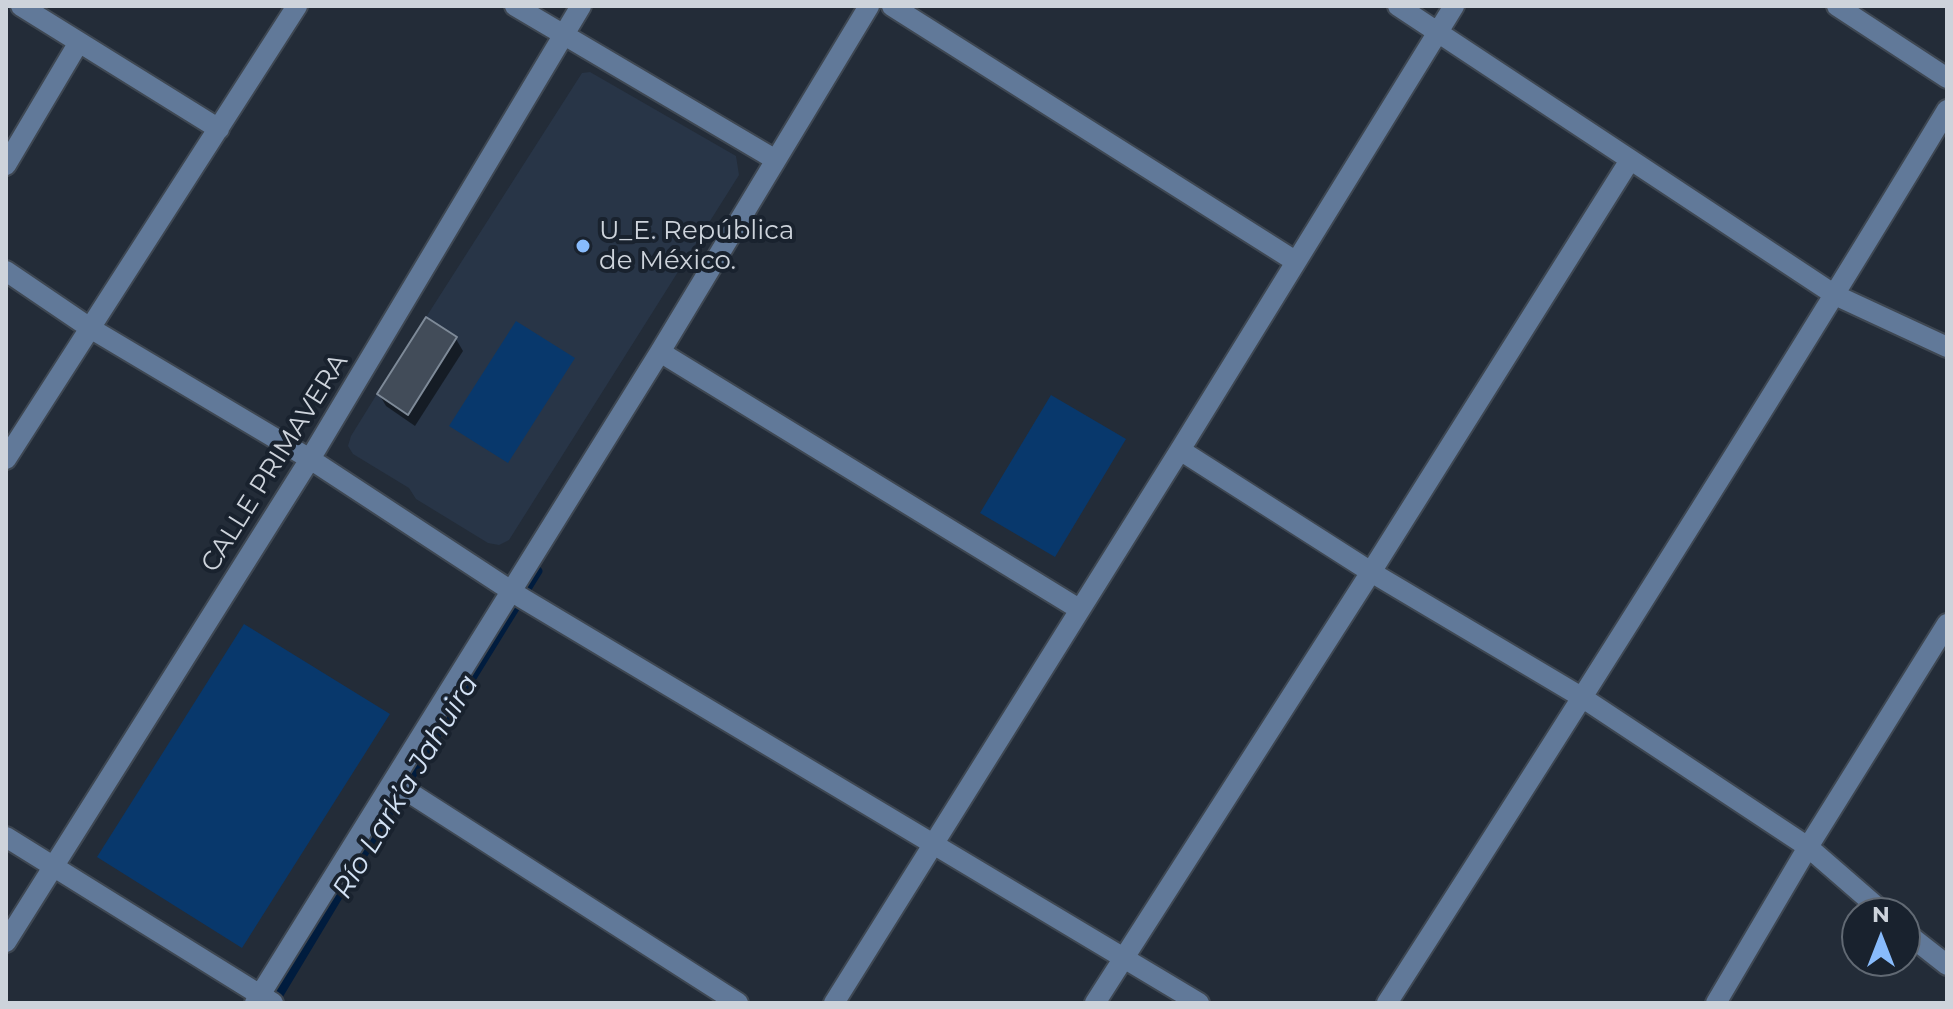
<!DOCTYPE html>
<meta charset="utf-8">
<style>
body{margin:0}
#map{position:relative;width:1953px;height:1009px;overflow:hidden;background:#232c38;font-family:Montserrat,sans-serif}
canvas{display:block}
.frame{position:absolute;inset:0;border:8px solid #cdd3db;pointer-events:none}
.north{position:absolute;left:1841px;top:897px;width:80px;height:80px;box-sizing:border-box;background:#19222e;border:2px solid #616973;border-radius:50%;rotate:0deg;font-size:22px;font-weight:700;line-height:32px;text-align:center;color:#cdd3db}
.north::after{content:'';display:block;margin:auto;width:28px;height:36px;background:#88bbfc;clip-path:polygon(50% 0,100% 100%,50% 72%,0 100%)}
</style>
<div id="map">
<canvas width="1953" height="1009"></canvas>
<div class="frame"></div>
<div class="north">N</div>
</div>
<script>
const ctx = document.querySelector('canvas').getContext('2d');
ctx.lineJoin = 'round';
function paint(path, color) {
  ctx.fillStyle = color;
  ctx.fill(path, 'evenodd');
}
function stroke(path, color, width, dash) {
  ctx.strokeStyle = color;
  ctx.lineWidth = width;
  ctx.lineCap = dash ? 'butt' : 'round';
  ctx.setLineDash(dash || []);
  ctx.stroke(path);
}
function drawText(font, color, halo, rows, align = 'center') {
  ctx.font = font + ' Montserrat,sans-serif';
  ctx.lineWidth = 8;
  ctx.setLineDash([]);
  ctx.textBaseline = 'middle';
  ctx.strokeStyle = halo;
  ctx.fillStyle = color;
  for (const [text, x, y, turn = 0] of rows) {
    ctx.save();
    ctx.translate(x, y);
    ctx.rotate((+turn || 0) * Math.PI / 180);
    ctx.textAlign = isNaN(turn) ? turn : align;
    if (halo) ctx.strokeText(text, 0, 0);
    ctx.fillText(text, 0, 0);
    ctx.restore();
  }
}
paint(new Path2D(`
 M590 72 736 156 739 175 509 540 499 545 488 543 416 499 409 488 353 454 348 446 351 436 377 394 582 73Z`), '#283547');
paint(new Path2D(`
 M516 321 575 358 508 463 449 426Z
 M1051 395 1126 439 1055 557 980 513Z
 M244 624 390 714 242 948 97 857Z`), '#08386c');
paint(new Path2D(`
 M456 339 463 351 415 426 386 406 379 394Z`), '#0007');
stroke(new Path2D(`
 M274 1003 375 835 538 571`), '#001c3e', 9);
const building = new Path2D(`
 M426 317 457 337 408 415 377 394Z`);
paint(building, '#424c59');
stroke(building, '#7e8a98', 2);
const minor = new Path2D(`
 M21 6 219 129
 M515 6 776 160
 M892 6 1295 261
 M1398 6 1835 295 1947 347
 M1837 6 1947 78
 M6 165 79 42
 M6 271 90 328 310 459 522 598 1199 1003
 M660 352 1079 609
 M1180 450 1371 572 1583 698 1808 847 1884 913
 M6 459 297 6
 M393 782 738 1003
 M6 837 273 1003
 M1905 932 1947 965
 M6 942 310 459 581 6
 M255 1003 660 352 869 6
 M834 1003 1180 450 1454 6
 M1095 1003 1371 572 1630 160
 M1387 1003C1577 707 1765 411 1947 110
 M1716 1003 1808 847 1947 624`);
stroke(minor, '#3e4752', 24);
stroke(minor, '#617999', 20);
for (const [x, y, r, color] of [
 [583,246,8,"#88bbfc"]
]) {
  const dot = new Path2D();
  dot.arc(x, y, r, 0, 2 * Math.PI);
  ctx.fillStyle = color;
  ctx.fill(dot);
  stroke(dot, '#19222e', 3);
}
drawText('26px', '#cdd3db', '#19222e', [
 ["U_E. República",599,231],
 ["de México.",599,261]
], 'left');
drawText('26px', '#cdd3db', '#19222e', [
 ["CALLE PRIMAVERA",275,463,-58]
]);
drawText('italic 28px', '#d3e2f5', '#19222e', [
 ["Río Lark’a Jahuira",406,787,-59]
]);
</script>
